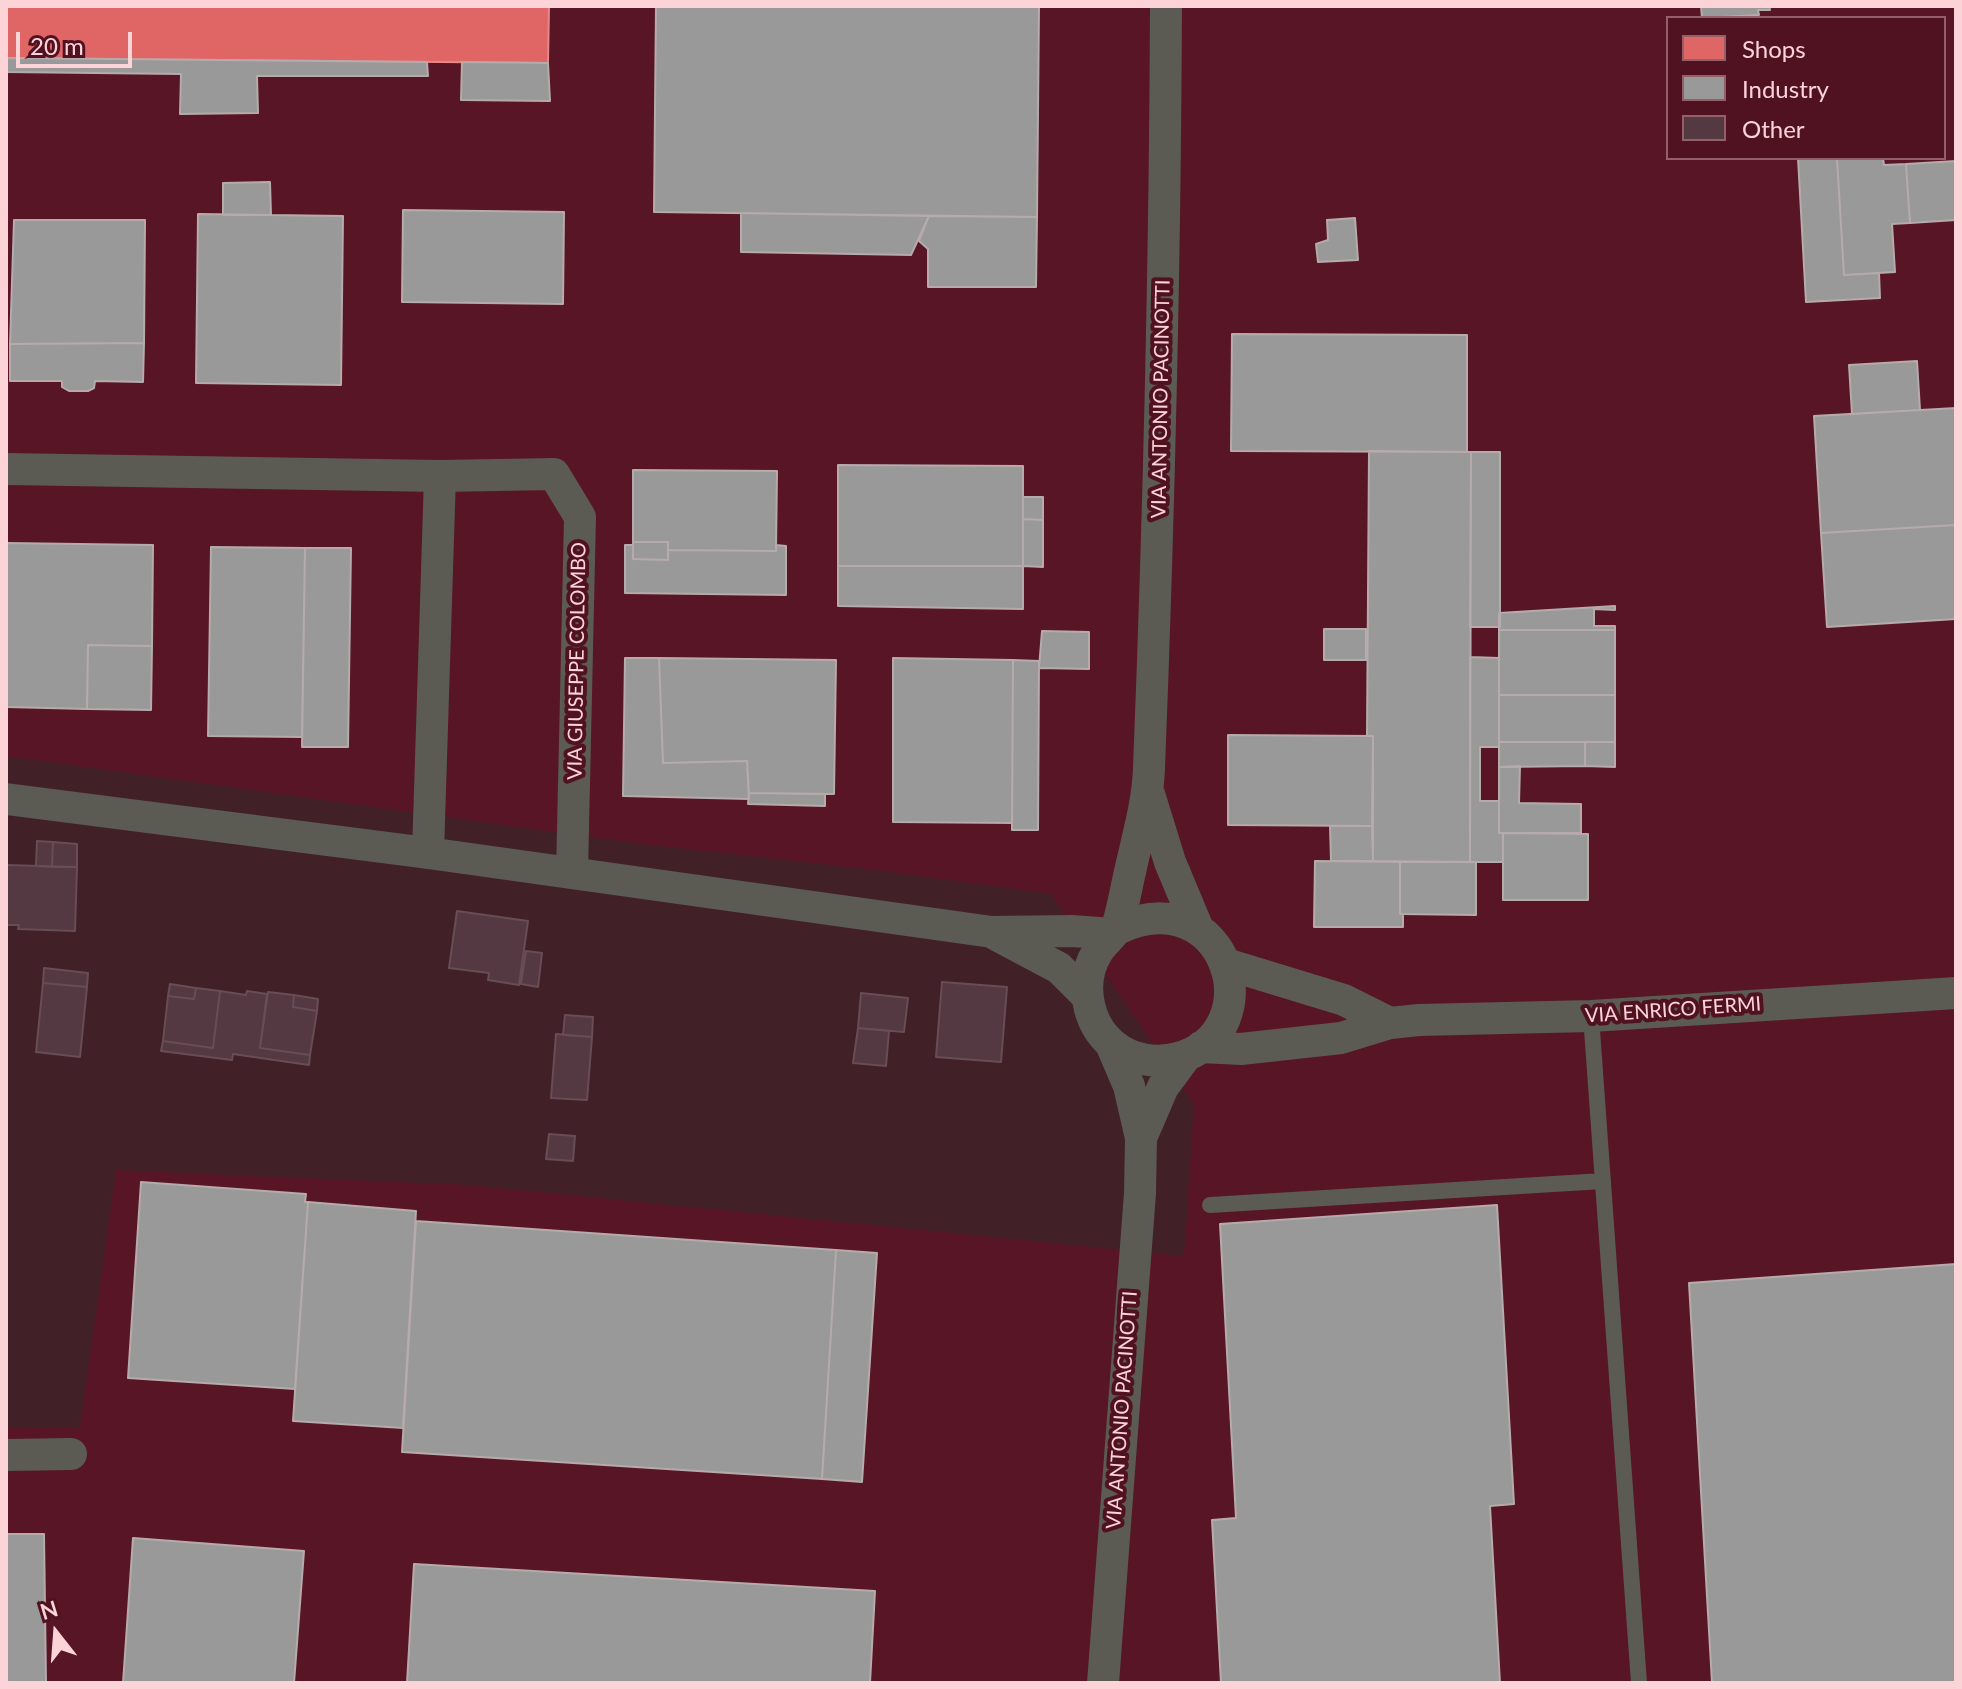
<!DOCTYPE html>
<style>
body{margin:0}
#map{position:relative;width:1962px;height:1689px;overflow:hidden;background:#422028;font-family:Lato,sans-serif}
canvas{display:block}
.frame{position:absolute;inset:0;border:8px solid #fcd3d7;pointer-events:none}
.legend{position:absolute;left:1666px;top:16px;width:280px;height:144px;box-sizing:border-box;background:#501221;border:2px solid #955f6a;margin:0;padding:10px 14px;list-style:none;font-size:24px;color:#fcd3d7}
.legend li{display:flex;align-items:center;gap:16px;height:40px}
.legend b{width:40px;border:2px solid #955f6a}
.north{position:absolute;left:16px;top:1593px;width:80px;height:80px;-webkit-text-stroke:6px #501221;paint-order:stroke;rotate:343deg;font-size:22px;font-weight:700;line-height:32px;text-align:center;color:#fcd3d7}
.north::after{content:'';display:block;margin:auto;width:28px;height:36px;background:#fcd3d7;clip-path:polygon(50% 0,100% 100%,50% 72%,0 100%)}
.scale{position:absolute;left:16px;top:32px;width:116px;height:36px;box-sizing:border-box;border:4px solid #fcd3d7;border-top:0;padding-left:10px;font-size:24px;line-height:28px;white-space:nowrap;color:#fcd3d7;-webkit-text-stroke:6px #501221;paint-order:stroke}
</style>
<div id="map">
<canvas width="1962" height="1689"></canvas>
<div class="frame"></div>
<ul class="legend">
<li><b style="height:22px;background:#e06666"></b>Shops</li>
<li><b style="height:22px;background:#999"></b>Industry</li>
<li><b style="height:22px;background:#543842"></b>Other</li>
</ul>
<div class="north">N</div>
<div class="scale">20 m</div>
</div>
<script>
const ctx = document.querySelector('canvas').getContext('2d');
ctx.lineJoin = 'round';
function paint(path, color) {
  ctx.fillStyle = color;
  ctx.fill(path, 'evenodd');
}
function stroke(path, color, width, dash) {
  ctx.strokeStyle = color;
  ctx.lineWidth = width;
  ctx.lineCap = dash ? 'butt' : 'round';
  ctx.setLineDash(dash || []);
  ctx.stroke(path);
}
function drawText(font, color, halo, rows, align = 'center') {
  ctx.font = font + ' Lato,sans-serif';
  ctx.lineWidth = 8;
  ctx.setLineDash([]);
  ctx.textBaseline = 'middle';
  ctx.strokeStyle = halo;
  ctx.fillStyle = color;
  for (const [text, x, y, turn = 0] of rows) {
    ctx.save();
    ctx.translate(x, y);
    ctx.rotate((+turn || 0) * Math.PI / 180);
    ctx.textAlign = isNaN(turn) ? turn : align;
    if (halo) ctx.strokeText(text, 0, 0);
    ctx.fillText(text, 0, 0);
    ctx.restore();
  }
}
paint(new Path2D(`
 M6 6H1956V1683H6V1427H80L116 1170 469 1185 1184 1256 1194 1105 1051 894 875 870 641 844 6 756ZM1668 18H1944V158H1668Z`), '#571525');
const shops = new Path2D(`
 M6 6H549L548 63 6 58Z`);
paint(shops, '#e06666');
stroke(shops, '#e88788', 2);
const industry = new Path2D(`
 M656 6H1039L1037 217 654 212Z
 M1701 6H1769L1770 10H1758L1759 15 1702 18Z
 M6 58 427 62 428 76H257L258 113 180 114 181 74 6 72Z
 M462 62 548 63 550 101 461 100Z
 M1798 158H1860L1837 159 1844 275 1879 273 1880 298 1806 302Z
 M1883 158 1884 165 1906 164 1910 223 1892 224 1895 272 1844 275 1837 159Z
 M1956 161V220L1910 223 1906 164Z
 M270 182 271 215H223V183Z
 M403 210 564 212 563 304 402 302Z
 M741 213 929 216 911 255 741 252Z
 M198 214 343 216 341 385 196 383Z
 M929 216 1037 217 1036 287H928V249L919 241Z
 M1355 218 1358 260 1318 262 1316 244 1328 240 1327 220Z
 M14 220H145L144 343 10 344Z
 M1232 334 1467 335V452L1231 451Z
 M144 343 143 382 95 381 94 388 88 391H69L62 387V381H10V344Z
 M1917 361 1920 410 1852 414 1849 365Z
 M1956 408V525L1821 533 1814 416Z
 M1369 451 1471 452 1470 862 1373 861V736H1367Z
 M1471 452H1500V627H1470Z
 M838 465 1023 466V566H838Z
 M633 470 777 471 776 551 668 550V542H633Z
 M1023 497H1043V520L1023 519Z
 M1023 519 1043 520V567L1023 566Z
 M1956 525V619L1827 627 1821 533Z
 M633 542H668V560L633 559Z
 M6 543 153 545 152 646 88 645 87 709 6 707Z
 M625 545H633V559L668 560V550L776 551V545L786 546V595L625 593Z
 M211 547 305 548 302 737 208 736Z
 M305 548H351L348 747H302Z
 M838 566H1023V609L838 606Z
 M1615 606V610L1594 609V626H1615V630H1499V613Z
 M1324 629H1366V660H1324Z
 M1499 630H1615V695H1499Z
 M1042 631 1089 632V669L1039 668Z
 M88 645 152 646 151 710 87 709Z
 M1470 657 1499 658V747H1480V801H1499V833H1503V862H1470Z
 M625 658H659L663 763 747 761 749 799 623 796Z
 M659 658 836 660 834 794 749 793 747 761 663 763Z
 M893 658 1013 660 1012 823 893 822Z
 M1013 660 1039 661 1038 830H1012Z
 M1499 695H1615V742H1499Z
 M1228 735 1373 736 1372 826 1228 825Z
 M1499 742H1585V766L1499 767Z
 M1585 742H1615V767L1585 766Z
 M1520 766 1519 803 1581 804V833H1499V767Z
 M749 793 825 794V806L748 804Z
 M1330 826H1372L1373 861H1331Z
 M1503 833 1588 834V900H1503Z
 M1315 861 1400 862V914H1403V927H1314Z
 M1400 862H1476V915L1400 914Z
 M141 1182 306 1194 305 1202H308L295 1389 128 1378Z
 M308 1202 416 1211 403 1428 293 1421Z
 M1497 1205 1514 1504 1490 1506 1500 1683H1221L1212 1520 1236 1518 1220 1224Z
 M416 1221 836 1250 822 1479 402 1452Z
 M836 1250 877 1253 862 1482 822 1479Z
 M1956 1264V1683H1712L1689 1283Z
 M6 1534H44L46 1683H6Z
 M133 1538 304 1551 294 1683H123Z
 M414 1564 875 1591 870 1683H407Z`);
paint(industry, '#999');
stroke(industry, '#b7aaac', 2);
const building = new Path2D(`
 M37 841 53 842 52 867 36 866Z
 M53 842 77 844V867H52Z
 M6 865 77 867 75 931 18 929 19 925H6Z
 M457 911 528 921 519 985 488 980 489 973 449 968Z
 M526 951 542 953 538 987 521 984Z
 M44 968 88 973 87 987 43 983Z
 M942 982 1007 987 1001 1062 936 1057Z
 M43 983 87 987 80 1057 36 1052Z
 M170 984 196 988 194 999 168 996Z
 M196 988 220 991 213 1048 163 1041 168 996 194 999Z
 M220 991 246 995 247 991 267 994 260 1048 310 1055 309 1065 233 1054 232 1060 161 1051 163 1041 213 1048Z
 M268 992 294 995 293 1007 317 1011 310 1055 260 1048Z
 M861 993 908 998 904 1032 858 1028Z
 M294 995 318 999 317 1011 293 1007Z
 M565 1015 593 1017 592 1037 563 1035Z
 M858 1028 889 1031 886 1066 853 1063Z
 M556 1034 592 1037 587 1100 551 1098Z
 M549 1134 575 1136 573 1161 546 1159Z`);
paint(building, '#543842');
stroke(building, '#684c56', 2);
stroke(new Path2D(`
 M1591 1016 1639 1683
 M1210 1205 1603 1181`), '#5b5a53', 16);
stroke(new Path2D(`
 M6 469 440 476 428 853
 M440 476 554 474 580 517 572 873
 M1149 794 1170 862 1198 929
 M6 799 428 853 992 932 1072 931 1112 934
 M1117 929C1227 877 1274 1031 1178 1058 1156 1064 1131 1060 1113 1045 1086 1023 1079 980 1098 951 1104 941 1116 934 1118 924 1124 904 1127 883 1132 863 1139 832 1148 800 1149 768 1159 514 1165 260 1166 6
 M995 934 1059 968 1086 995
 M1226 964 1344 1000 1390 1023
 M1201 1047 1241 1049 1341 1038 1390 1023 1419 1020 1591 1016 1956 993
 M1141 1138 1163 1087 1186 1056
 M6 1455 71 1454
 M1103 1683 1140 1193 1141 1138 1129 1086 1111 1044`), '#5b5a53', 32);
drawText('20px', '#fcd3d7', '#501221', [
 ["VIA ANTONIO PACINOTTI",1161,399,-89],
 ["VIA GIUSEPPE COLOMBO",577,661,-89],
 ["VIA ENRICO FERMI",1673,1010,-4],
 ["VIA ANTONIO PACINOTTI",1122,1410,-86]
]);
</script>
